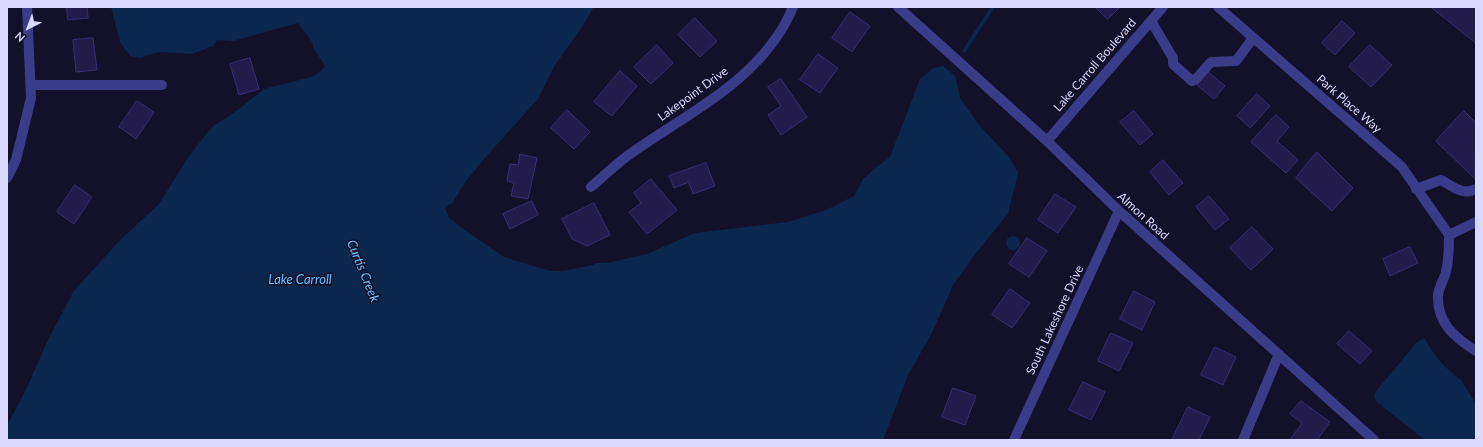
<!DOCTYPE html>
<style>
body{margin:0}
#map{position:relative;width:1483px;height:447px;overflow:hidden;background:#13102a;font-family:Lato,sans-serif}
canvas{display:block}
.frame{position:absolute;inset:0;border:8px solid #dbd9ff;pointer-events:none}
.north{position:absolute;left:8px;top:8px;width:40px;height:40px;-webkit-text-stroke:3px #13102a;paint-order:stroke;rotate:222deg;font-size:11px;font-weight:700;line-height:16px;text-align:center;color:#dbd9ff}
.north::after{content:'';display:block;margin:auto;width:14px;height:18px;background:#dbd9ff;clip-path:polygon(50% 0,100% 100%,50% 72%,0 100%)}
</style>
<div id="map">
<canvas width="1483" height="447"></canvas>
<div class="frame"></div>
<div class="north">N</div>
</div>
<script>
const ctx = document.querySelector('canvas').getContext('2d');
ctx.lineJoin = 'round';
function paint(path, color) {
  ctx.fillStyle = color;
  ctx.fill(path, 'evenodd');
}
function stroke(path, color, width, dash) {
  ctx.strokeStyle = color;
  ctx.lineWidth = width;
  ctx.lineCap = dash ? 'butt' : 'round';
  ctx.setLineDash(dash || []);
  ctx.stroke(path);
}
function drawText(font, color, halo, rows, align = 'center') {
  ctx.font = font + ' Lato,sans-serif';
  ctx.lineWidth = 3;
  ctx.setLineDash([]);
  ctx.textBaseline = 'middle';
  ctx.strokeStyle = halo;
  ctx.fillStyle = color;
  for (const [text, x, y, turn = 0] of rows) {
    ctx.save();
    ctx.translate(x, y);
    ctx.rotate((+turn || 0) * Math.PI / 180);
    ctx.textAlign = isNaN(turn) ? turn : align;
    if (halo) ctx.strokeText(text, 0, 0);
    ctx.fillText(text, 0, 0);
    ctx.restore();
  }
}
paint(new Path2D(`
 M111 7H594L580 30 555 65 538 99 483 160 464 184 452 204 448 205 445 208 449 218 469 233 504 257 550 271H563L593 265 596 263H608L647 254 695 233 788 222 826 210 854 196 863 179 873 170 890 157 920 79 933 68 943 66 955 76 960 98 979 125 1009 157 1018 173 1008 214 976 253 953 285 932 333 908 375 883 440H7V426L29 383 46 344 73 292 120 240 159 204 189 156 212 127 239 109 264 89 311 77 320 72 325 66 313 47 312 42 298 23 233 41 217 40 213 46 192 54 161 52 147 55 142 58 130 56 120 42Z
 M1006 243a7 7 0 1 1 14 0a7 7 0 1 1-14 0Z
 M1424 338 1433 352 1444 366 1461 380 1476 404V440H1425L1378 403C1374 398 1373 395 1377 390L1417 342Z`), '#0c274d');
stroke(new Path2D(`
 M964 51 991 10 992 7`), '#0c274d', 3.5);
const building = new Path2D(`
 M67 7H87L88 18 68 20Z
 M1095 7H1120L1108 19Z
 M1431 7H1476V43Z
 M850 12 870 26 852 52 832 38Z
 M695 18 717 41 700 57 678 35Z
 M1342 21 1355 33 1335 55 1322 43Z
 M93 38 97 70 76 72 73 40Z
 M657 45 673 63 651 84 634 67Z
 M1370 45 1392 65 1371 87 1349 67Z
 M818 54 838 68 820 93 800 80Z
 M250 58 259 89 239 95 230 64Z
 M620 71 637 86 612 116 594 102Z
 M1208 72 1225 86 1214 99 1197 85Z
 M781 79 807 117 781 135 768 115 781 106 768 87Z
 M1257 94 1270 106 1250 128 1237 116Z
 M137 101 154 112 136 139 119 127Z
 M567 110 590 132 574 149 551 128Z
 M1134 111 1153 134 1140 145 1120 122Z
 M1464 111 1476 123 1475 179 1436 141Z
 M1276 115 1289 127 1277 141 1298 160 1286 173 1251 142Z
 M1317 152 1353 188 1332 211 1296 178Z
 M520 154 537 158 528 199 511 196 514 183 507 181 510 164 518 165Z
 M1163 160 1183 183 1169 195 1150 172Z
 M706 163 715 186 693 194 689 182 674 188 669 176Z
 M651 179 677 210 647 234 629 212 641 203 634 193Z
 M75 185 92 197 74 224 57 212Z
 M1055 194 1076 207 1058 233 1038 220Z
 M1209 196 1229 219 1215 230 1196 207Z
 M532 201 538 215 510 229 503 214Z
 M594 203 610 235 587 246 572 239 562 219Z
 M1252 227 1273 249 1251 270 1230 248Z
 M1027 238 1047 251 1029 277 1009 264Z
 M1410 247 1418 263 1390 276 1383 259Z
 M1010 289 1030 303 1012 328 992 315Z
 M1134 291 1155 302 1142 330 1120 319Z
 M1349 331 1372 351 1360 364 1337 344Z
 M1111 333 1133 343 1119 371 1098 361Z
 M1215 347 1236 357 1223 385 1201 375Z
 M1083 382 1105 392 1091 420 1069 410Z
 M953 388 976 396 965 425 942 417Z
 M1301 401 1330 422 1317 440H1290L1302 423 1290 414Z
 M1188 407 1210 417 1199 440H1172Z`);
paint(building, '#231c4b');
stroke(building, '#392e77', 1);
stroke(new Path2D(`
 M898 7 1047 141 1119 211 1374 440
 M1218 7 1402 167 1449 235
 M1151 21 1173 58V64L1192 81 1196 79 1211 62 1236 61 1253 38
 M31 85H162
 M1047 141 1163 7
 M7 178 16 160 31 98 27 7
 M591 187C603 177 614 166 626 157 685 114 764 79 793 7
 M1416 189 1441 180C1452 186 1463 196 1476 189
 M1449 235C1449 248 1449 259 1446 272 1444 280 1438 288 1438 296 1437 323 1455 338 1476 351
 M1449 235 1476 222
 M1014 440 1119 211
 M1243 440 1279 354`), '#3b3c89', 10);
drawText('12px', '#dbd9ff', '#13102a', [
 ["Lake Carroll Boulevard",1095,65,-49],
 ["Lakepoint Drive",693,94,-36],
 ["Park Place Way",1349,104,41],
 ["Almon Road",1143,216,42],
 ["South Lakeshore Drive",1055,320,-65]
]);
drawText('italic 13px', '#67c0ff', '#13102a', [
 ["Curtis Creek",363,271,68],
 ["Lake Carroll",300,280]
]);
</script>
